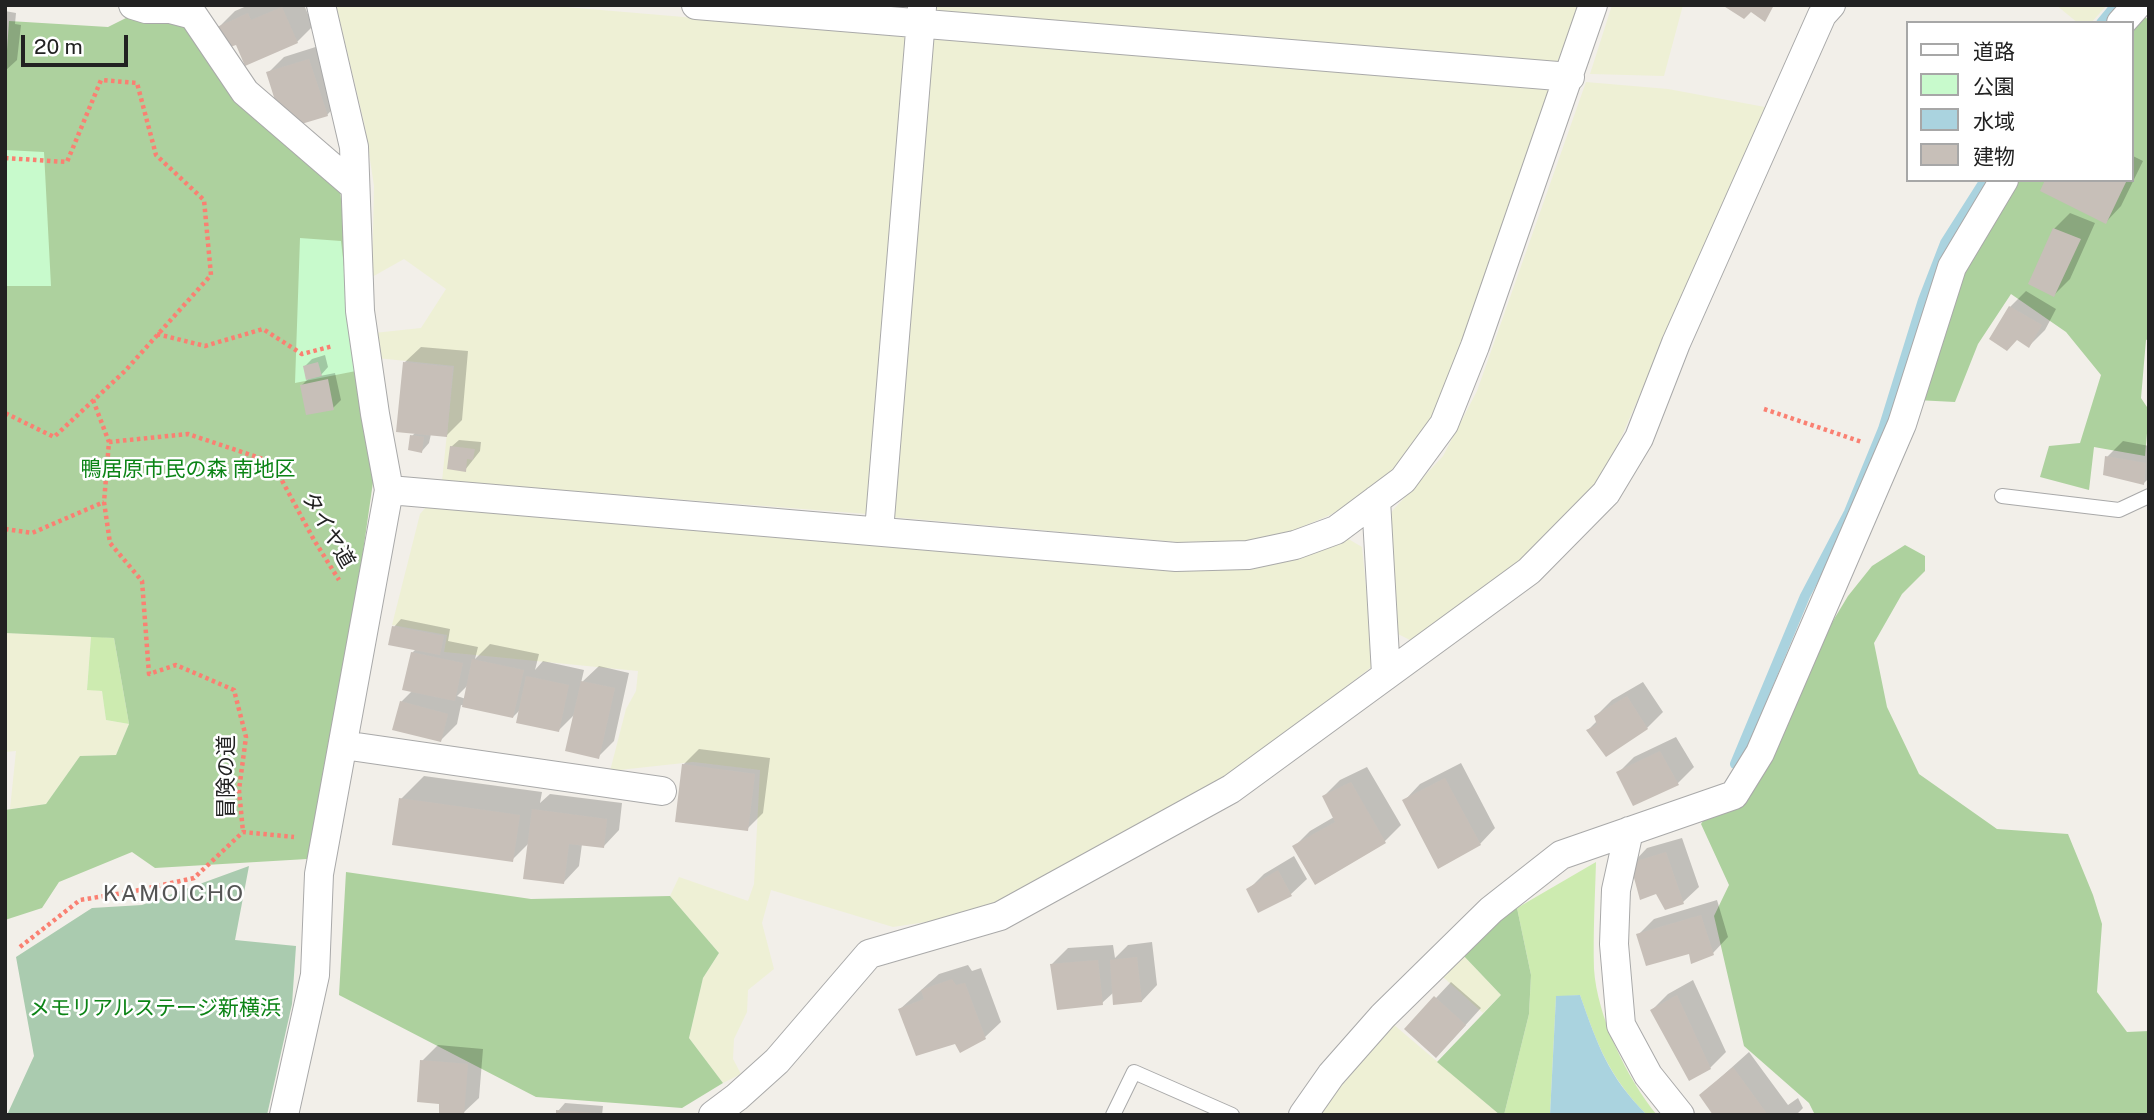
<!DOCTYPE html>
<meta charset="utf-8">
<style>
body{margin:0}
#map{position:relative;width:2154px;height:1120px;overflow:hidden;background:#f2efe9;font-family:"Public Sans","Noto Sans JP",sans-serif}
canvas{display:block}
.frame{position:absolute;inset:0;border:7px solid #222;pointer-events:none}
.legend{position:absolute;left:1906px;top:21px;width:228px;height:161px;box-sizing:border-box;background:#fff;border:2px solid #a7a7a7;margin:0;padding:9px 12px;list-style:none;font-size:21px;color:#222}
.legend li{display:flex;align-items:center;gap:14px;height:35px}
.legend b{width:35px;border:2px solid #a7a7a7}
.scale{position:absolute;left:21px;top:35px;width:107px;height:32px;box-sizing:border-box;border:4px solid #222;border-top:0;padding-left:9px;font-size:21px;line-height:24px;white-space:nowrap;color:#222;-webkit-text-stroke:5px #fff;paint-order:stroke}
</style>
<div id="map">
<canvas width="2154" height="1120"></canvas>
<div class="frame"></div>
<ul class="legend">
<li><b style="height:9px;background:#fff"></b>道路</li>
<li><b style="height:19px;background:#c8facc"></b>公園</li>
<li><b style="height:19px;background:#aad3df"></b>水域</li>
<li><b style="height:19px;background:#c7bfb8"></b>建物</li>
</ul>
<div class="scale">20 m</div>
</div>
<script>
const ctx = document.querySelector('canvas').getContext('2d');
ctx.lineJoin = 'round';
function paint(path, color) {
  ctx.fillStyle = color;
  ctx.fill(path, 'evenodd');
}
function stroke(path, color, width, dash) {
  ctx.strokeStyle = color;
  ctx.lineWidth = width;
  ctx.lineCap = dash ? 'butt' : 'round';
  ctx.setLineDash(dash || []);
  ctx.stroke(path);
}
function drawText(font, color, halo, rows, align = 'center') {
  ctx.font = font + ' "Public Sans","Noto Sans JP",sans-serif';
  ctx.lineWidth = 5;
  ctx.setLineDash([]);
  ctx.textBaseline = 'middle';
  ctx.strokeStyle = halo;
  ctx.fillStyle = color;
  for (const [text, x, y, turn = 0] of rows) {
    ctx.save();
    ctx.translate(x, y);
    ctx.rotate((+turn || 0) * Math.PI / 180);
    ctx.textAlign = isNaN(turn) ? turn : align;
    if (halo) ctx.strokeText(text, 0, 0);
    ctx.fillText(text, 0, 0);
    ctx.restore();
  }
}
paint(new Path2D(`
 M336 5H542L908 36 867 514 442 481 454 366 377 358 374 333 421 328 446 289 404 259 372 277 374 186 365 127Z
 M932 5H1578L1557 65 931 10Z
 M1612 5H1683L1664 76 1590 74Z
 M2056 5H2107L2091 23H2078Z
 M932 36 1550 88 1437 416 1398 467 1369 492 1330 515 1292 531 1244 541 1177 542 891 517Z
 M1586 82 1668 89 1765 107 1621 438 1593 490 1549 536 1503 575 1412 641 1394 632 1386 523 1393 510 1443 456 1477 391Z
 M427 506 1175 568 1218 570 1263 564 1345 537 1362 547 1374 665 1225 781 1065 873 972 915 893 927 771 890 762 923 774 969 748 990 747 1012 734 1039 733 1059 741 1074 723 1083 689 1038 703 978 719 953 670 896 679 877 748 901 754 884 760 770 693 762 610 771 626 709 636 691 638 671 444 652 447 635 392 625 420 514Z
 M5 633 91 636 87 689 102 691 106 720 129 724 116 755 80 756 46 804 10 809 16 751 5 752Z
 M1462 954 1501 995 1483 1013 1443 977Z
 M1393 1024 1500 1115H1317Z`), '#eef0d5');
paint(new Path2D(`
 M91 636 114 638 129 724 106 720 102 691 87 690Z
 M1596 862C1595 897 1593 933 1594 969 1597 1016 1627 1079 1657 1115H1647C1609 1077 1597 1044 1580 995L1556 997 1550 1115H1504L1529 1014 1531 975 1517 908Z`), '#cdebb0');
paint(new Path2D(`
 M128 17 187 20 340 188 353 331 373 482 337 734 307 859 155 868 132 852 59 882 42 908 5 920V810L46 804 80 756 116 755 129 724 114 638 5 633V79L9 21 108 27Z
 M2145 17 2149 20V339L2146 340 2141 398 2149 410 2145 456 2094 447 2089 490 2040 477 2049 446 2080 443 2101 375 2066 332 2011 294 1978 344 1955 402 1916 400 1954 280 2017 180H2131V33Z
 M1905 545 1925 556V571L1902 594 1874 643 1887 707 1919 774 1997 829 2068 834 2093 895 2102 924 2097 992 2127 1032 2149 1031V1115H1815L1809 1103 1744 1046 1714 916 1729 885 1701 824 1778 712 1848 596 1872 566Z
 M346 872 531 899 670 896 719 953 703 978 689 1038 723 1083 682 1108 536 1097 339 995Z
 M1517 908 1531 975 1529 1014 1504 1115H1500L1437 1062 1501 995 1462 954 1495 920Z`), '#add19e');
paint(new Path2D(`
 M249 866 235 940 296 946 292 1004 267 1115H7L34 1056 16 957 92 908 142 905Z`), '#aacbaf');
paint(new Path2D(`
 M5 150 44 152 51 286H5Z
 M300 238 341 241 356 371 295 383Z`), '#c8facc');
paint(new Path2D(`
 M1580 995C1598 1046 1608 1076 1647 1115H1550L1556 996Z`), '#aad3df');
paint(new Path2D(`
 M249 5H304L313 26 297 42H237L219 27 235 11Z
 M5 11 16 13 15 24 21 25 17 60 5 71Z
 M325 44 342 99 327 115 268 73 284 57Z
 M2131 155 2143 161 2121 206 2106 222 2047 180H2131Z
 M2070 213 2095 223 2070 279 2054 295V229Z
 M2026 291 2056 309 2045 330 2029 346 2010 307Z
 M421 347 468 351 462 420 446 436 431 434 429 443 422 451 412 436 415 433 405 362Z
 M325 355 328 367 320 376 335 373 341 400 333 408 302 385 308 379 305 366 312 359Z
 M459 440 481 442 480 451 465 470 451 447Z
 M2123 441 2149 446V478L2144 483 2107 457Z
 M401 619 450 629 448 641 478 647 475 659 490 644 539 654 535 670 543 661 584 670 581 683 599 666 629 673 614 741 598 757 576 713 559 730 521 709 513 717 461 705 457 724 441 740 401 702 413 690 412 653 416 649 394 627ZM468 685 466 699 457 696Z
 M1643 682 1663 712 1647 728 1588 730 1597 721 1596 716 1612 700Z
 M1676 737 1694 767 1678 783 1634 803 1618 773 1634 757Z
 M699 749 770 758 763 813 747 829 683 765Z
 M1461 763 1495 828 1480 844 1405 800 1420 784Z
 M1367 767 1401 825 1385 841 1315 883 1294 847 1310 831 1334 817 1324 796 1340 780Z
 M424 776 542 792 540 803 550 794 622 803 619 830 604 846 582 844 579 866 564 882 530 842 512 860 401 799Z
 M1682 838 1699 887 1683 902 1657 892 1632 864 1647 848Z
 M1294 856 1307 879 1291 894 1259 911 1248 890 1264 874Z
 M1717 900 1728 937 1713 953 1690 952 1638 935 1654 919Z
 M1152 942 1157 985 1142 1001 1114 992 1102 1003 1052 964 1068 948 1113 945 1115 958 1128 945Z
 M968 965 972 971 981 968 1001 1022 985 1037 955 1041 900 1009 939 974Z
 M1693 980 1726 1052 1710 1068 1690 1079 1652 1010 1668 994Z
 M1451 982 1481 1008 1452 1040 1407 1029Z
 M438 1045 483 1049 479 1098 463 1113 441 1103 422 1061Z
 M1749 1052 1788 1105 1798 1098 1803 1108 1796 1115H1715L1701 1095Z
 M565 1103 603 1106 602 1115H558V1111Z`), '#0003');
stroke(new Path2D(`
 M2101 23 2116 5
 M1735 764 1805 596 1849 512 1883 429 1923 300 1945 243 1985 180`), '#aad3df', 10);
paint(new Path2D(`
 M1722 5H1774L1765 22 1751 12 1744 19Z
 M282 7 298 43 245 66 236 45 227 48 217 27 248 13 251 20Z
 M309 59 328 116 298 125 279 113 266 72Z
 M2045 180H2127L2106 224 2040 191Z
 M2053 228 2081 239 2054 297 2028 284Z
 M2009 306 2042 325 2029 348 2017 340 2007 351 1989 339Z
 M318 362 322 376 306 380 303 366Z
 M403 362 453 367 447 437 396 432Z
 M328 379 334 410 306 415 300 385Z
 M410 435 424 437 422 453 408 450Z
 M450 446 475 449 473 460 467 459 466 472 447 469Z
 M2105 456 2146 463 2144 485 2103 475Z
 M392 626 444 636 440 655 388 645Z
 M411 652 463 663 455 701 402 690Z
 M472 659 524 670 513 718 462 707Z
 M526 676 569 685 559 732 516 723Z
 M581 681 615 688 599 759 565 751Z
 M1627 696 1648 729 1606 757 1586 730 1597 725 1594 716Z
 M400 701 448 714 441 742 392 730Z
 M1660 751 1679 785 1633 806 1616 772Z
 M682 764 755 774 748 831 675 822Z
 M1445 778 1481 845 1438 869 1402 800Z
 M1351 782 1386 843 1315 885 1292 846 1335 822 1322 796Z
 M399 798 520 815 513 862 392 845Z
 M532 809 607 819 604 848 569 844 564 884 523 879Z
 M1666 852 1684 904 1665 910 1656 894 1640 900 1630 863Z
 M1278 870 1292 896 1258 913 1246 889Z
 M1701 915 1714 955 1691 964 1689 954 1646 966 1636 934Z
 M1137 957 1142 1002 1113 1005 1110 960Z
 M1098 960 1103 1005 1057 1010 1050 964Z
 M952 979 956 985 965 983 986 1039 960 1053 955 1044 916 1056 898 1009 924 999 921 990Z
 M1677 995 1711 1069 1689 1081 1650 1010Z
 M1434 996 1466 1025 1436 1058 1404 1029Z
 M420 1060 468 1064 464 1115 439 1113V1104L417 1102Z
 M1733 1067 1768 1115H1713L1699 1095Z
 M556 1110 595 1113V1115H556Z`), '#c7bfb8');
const service = new Path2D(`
 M2002 496 2119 510 2149 496
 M1113 1115 1134 1072 1232 1115`);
const minor = new Path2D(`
 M133 5 146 9H170L193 15 245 92 354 186
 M696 5 1570 77
 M2121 23 2137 5
 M389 490 1176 557 1248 555 1295 545 1336 530 1403 480 1444 424 1475 346 1593 5
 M1376 500 1386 674
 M879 531 922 7
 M343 745 662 791
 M1629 831 1616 890 1614 944 1621 1025 1648 1075 1680 1115
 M284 1115 315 975 319 874 389 490 375 414 360 311 354 147 321 5
 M713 1115 737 1097 777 1061 869 954 1000 916 1231 789 1529 571 1606 493 1639 438 1676 343 1822 15 1831 5
 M1303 1115 1331 1075 1383 1016 1491 910 1561 855 1734 795 1760 753 1902 424 1952 267 2004 180`);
stroke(service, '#a9a9a9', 16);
stroke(minor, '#a9a9a9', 30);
stroke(new Path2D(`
 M5 158 67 162 101 80 137 83 156 155 204 200 211 275 125 371 54 437 5 413
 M157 334 205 346 263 329 302 354 333 346
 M93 400 109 442 104 502 110 543 142 581 149 674 176 665 234 690 246 737 239 790 243 832
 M1764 409 1862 442
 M109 442 188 434 272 462 314 540 339 580
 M5 529 32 533 104 502
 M20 947 80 900 135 891 194 878 243 832 294 837`), '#fa8072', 4.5, [3.5, 3.5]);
stroke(service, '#fff', 14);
stroke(minor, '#fff', 28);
drawText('21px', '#0c8416', '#fff', [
 ["鴨居原市民の森 南地区",188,470],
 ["メモリアルステージ新横浜",155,1009]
]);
drawText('21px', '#222', '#fff', [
 ["タイヤ道",328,530,60],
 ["冒険の道",227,777,-90]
]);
ctx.letterSpacing = '2px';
drawText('23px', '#555', '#fff', [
 ["KAMOICHO",174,894]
]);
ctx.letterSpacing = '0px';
</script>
